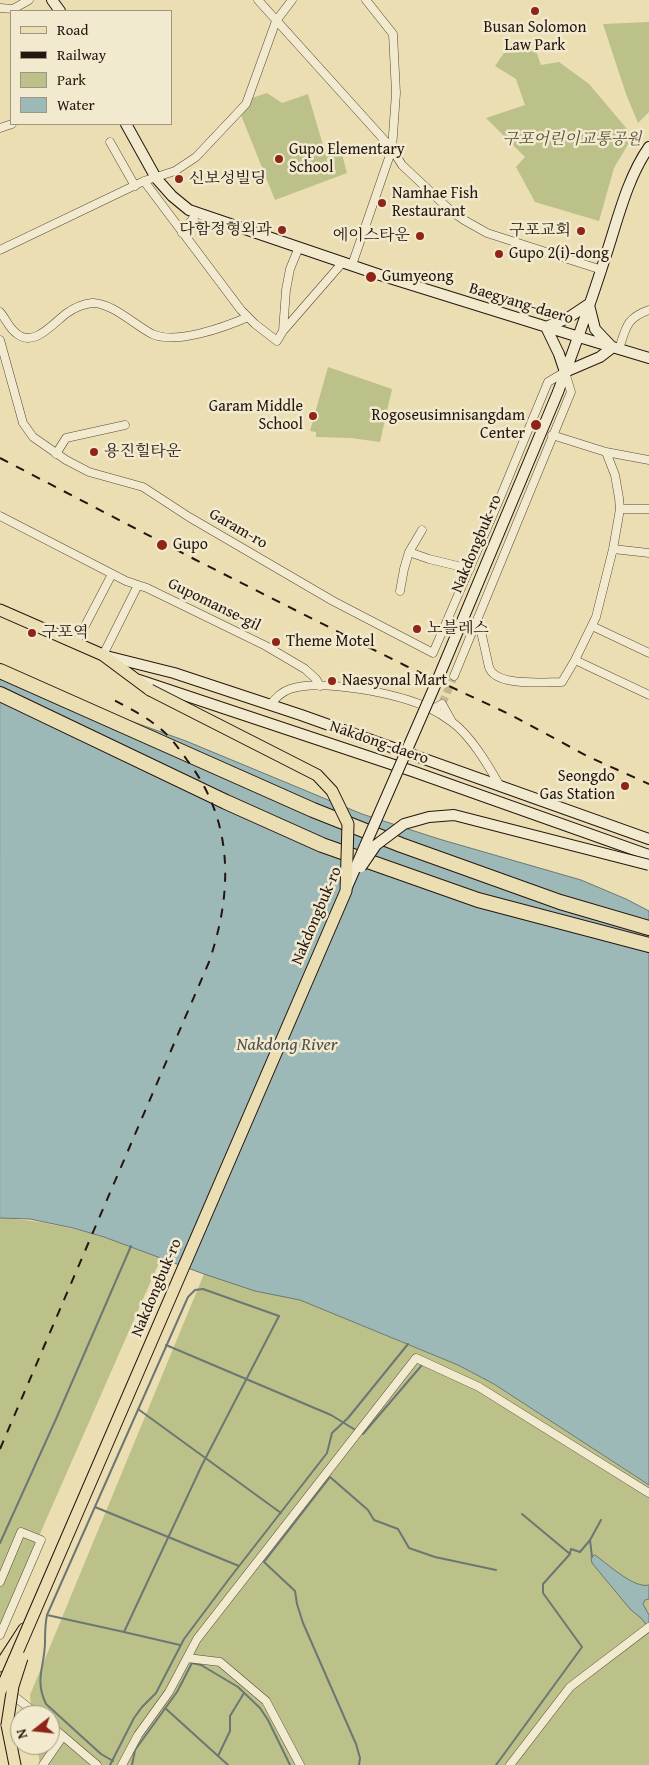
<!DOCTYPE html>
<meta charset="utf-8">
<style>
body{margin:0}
#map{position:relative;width:649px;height:1765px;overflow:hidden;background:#ebdeb3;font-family:"Gentium Book Plus",serif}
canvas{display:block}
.legend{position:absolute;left:10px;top:10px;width:162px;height:115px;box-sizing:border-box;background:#f2eace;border:1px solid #a09582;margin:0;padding:6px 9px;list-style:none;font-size:15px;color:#25150f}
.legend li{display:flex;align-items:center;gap:10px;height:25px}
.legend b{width:25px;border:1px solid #a09582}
.north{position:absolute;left:10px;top:1705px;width:50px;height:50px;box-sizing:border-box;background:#f2eace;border:1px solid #a09582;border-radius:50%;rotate:254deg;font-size:14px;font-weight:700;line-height:20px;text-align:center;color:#25150f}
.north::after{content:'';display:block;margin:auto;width:18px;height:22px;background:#8f2418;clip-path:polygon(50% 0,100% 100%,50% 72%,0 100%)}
</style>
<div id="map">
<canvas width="649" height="1765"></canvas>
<ul class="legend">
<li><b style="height:6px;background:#ebdeb3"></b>Road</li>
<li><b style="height:6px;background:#25150f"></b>Railway</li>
<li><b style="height:14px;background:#bcc089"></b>Park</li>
<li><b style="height:14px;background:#9cb9b7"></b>Water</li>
</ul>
<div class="north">N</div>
</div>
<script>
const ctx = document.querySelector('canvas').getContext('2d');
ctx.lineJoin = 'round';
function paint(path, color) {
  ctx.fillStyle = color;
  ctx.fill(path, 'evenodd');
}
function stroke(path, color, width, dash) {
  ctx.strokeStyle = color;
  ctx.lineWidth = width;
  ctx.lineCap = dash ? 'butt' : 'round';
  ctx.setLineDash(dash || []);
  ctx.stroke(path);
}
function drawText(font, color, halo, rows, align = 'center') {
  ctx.font = font + ' "Gentium Book Plus","Noto Serif KR",serif';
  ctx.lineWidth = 5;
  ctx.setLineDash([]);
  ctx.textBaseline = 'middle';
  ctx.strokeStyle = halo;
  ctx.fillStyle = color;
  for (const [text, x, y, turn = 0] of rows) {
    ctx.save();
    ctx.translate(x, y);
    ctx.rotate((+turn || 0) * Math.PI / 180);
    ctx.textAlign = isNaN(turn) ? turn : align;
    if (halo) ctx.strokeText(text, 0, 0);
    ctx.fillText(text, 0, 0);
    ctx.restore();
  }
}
paint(new Path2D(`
 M649 22V112L638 123 626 94 603 24Z
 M536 51 541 65 559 62 589 84 633 136 614 168 599 221 535 202 516 167 525 157 486 118 525 105 516 79 495 66 504 53Z
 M267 93 282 103 308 94 325 152 340 147 347 173 275 200 241 115 252 98Z
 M328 367 392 389 380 442 351 438 316 437V432L310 431Z
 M0 1218C58 1221 108 1237 161 1258L0 1625Z
 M204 1274 255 1291 300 1300 458 1365 494 1384 649 1485V1765H40L37 1745H50V1715H32L30 1695Z`), '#bcc089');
const water = new Path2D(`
 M0 674 186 741 362 814 439 839 581 880 626 899 649 911V1485L494 1384 458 1365 407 1344 300 1300 255 1291 204 1274 104 1237 73 1228 30 1219 0 1218Z
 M595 1555C608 1564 634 1589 649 1585V1599L645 1600 643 1604 649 1615V1629L642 1619 630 1609 592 1563 591 1558Z`);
paint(water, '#9cb9b7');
stroke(water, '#6c7774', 1);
stroke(new Path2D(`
 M166 1345 331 1415 357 1431
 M138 1409 281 1513
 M362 1433 363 1434 422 1365
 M627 1483 649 1497
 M95 1507 239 1566
 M0 1543 56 1419 131 1246
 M570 1553 571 1549 580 1552 590 1540
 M592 1557 590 1540 601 1520
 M47 1615 188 1297 195 1290 203 1289 279 1316 202 1465 124 1632 47 1615C45 1624 45 1632 45 1642 45 1666 34 1679 46 1704L101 1754 113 1761
 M124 1632 180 1645
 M165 1708 228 1765
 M218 1756 230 1731V1716L244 1693
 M110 1765 134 1718 142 1707 156 1693 184 1639 229 1579 327 1453 332 1433 348 1418 408 1344
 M132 1765 135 1750 177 1692 192 1663 201 1665 238 1687 260 1708 268 1720 290 1765
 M359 1765 360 1758 356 1744 303 1623 297 1604 295 1591 264 1562 330 1477 368 1510 374 1520 398 1529 409 1548 435 1557 496 1570
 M496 1765 582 1647 543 1593V1584L570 1554 522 1514`), '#6c7774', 2);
stroke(new Path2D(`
 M442 704 454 676`), '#c3b692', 8, [8, 4]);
const street = new Path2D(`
 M258 0 378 133 392 149 402 165 451 211 464 220 487 233 602 270
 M0 8 13 9 29 0
 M0 128 12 124
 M110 142 135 186
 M144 181 241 310 255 324 277 341 283 331 343 262
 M182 233 197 213
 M0 250 144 181 175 171 196 157 246 104 276 21 292 0
 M352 265 392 149 396 93 393 34 366 0
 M0 312C6 319 9 328 16 333 34 349 54 322 67 313 74 308 84 304 92 303 111 302 136 326 152 334 176 345 225 327 248 317
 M283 331 286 290 290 269 299 247
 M0 340 23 423 33 437 66 460 89 472 143 487 189 517 333 601 433 653 500 498 548 382 565 372 571 392 454 676
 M619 349C626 328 626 318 649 310
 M552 435 606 452 649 460
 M56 454 66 438 125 425
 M620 509H649
 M0 516 126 581 147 588 266 646 305 669 316 679 320 686
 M422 530 409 552 429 559 470 569
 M613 549 649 553
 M400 591 404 569 409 552
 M478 618 489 667C495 687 544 682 562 682L575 660 596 617 613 549 620 509 619 498 615 475 606 452
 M592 626 649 653
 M76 643 112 574
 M103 655 138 585
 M575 660 649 695
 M270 705C276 698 281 692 290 689 322 678 399 694 429 708 437 712 445 717 452 722 471 736 488 765 500 786
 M429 708 437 707 442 704 451 720
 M0 1582 21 1532 41 1540 0 1635
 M187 1658 220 1662 266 1701 300 1765
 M10 1693 38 1715
 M50 1725 97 1765
 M43 1765 63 1736
 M122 1765 138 1735 169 1692 197 1639 416 1358 479 1387 649 1493
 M510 1765 570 1687 649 1627`);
const secondary = new Path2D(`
 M52 0 60 11
 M126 124 156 178 172 196 189 210 380 275 579 337 649 358
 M589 305 595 329 611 346
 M546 327 559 354 565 372
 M546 327 568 318 589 304
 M565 372 600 357 613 347
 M558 392C574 349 590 305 604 261 617 223 626 180 649 147
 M106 656 174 673 301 715 649 839
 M139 680 412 771 649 855`);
const primary = new Path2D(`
 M0 610 103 655 150 690
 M0 1666 24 1629
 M7 1725 15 1765`);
const highway = new Path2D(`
 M0 671 313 810 401 845 560 902 649 928
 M0 694 226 802 322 845 478 900 649 945`);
stroke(street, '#564738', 9);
stroke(secondary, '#25150f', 12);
stroke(primary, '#25150f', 13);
stroke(highway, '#25150f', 16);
stroke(street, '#f2eace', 8);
stroke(secondary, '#f2eace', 10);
stroke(primary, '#ebdeb3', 11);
stroke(highway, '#ebdeb3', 14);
stroke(new Path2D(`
 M0 458 194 559 406 666 509 714 589 757 649 784
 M0 1449 209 962C233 892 234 821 187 760 178 747 169 735 157 726 142 714 125 706 108 697`), '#25150f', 2, [9, 9]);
const secondaryBridge = new Path2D(`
 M361 867 376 845 404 824 429 817 454 815 649 865
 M347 887 437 681 558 392`);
const primaryBridge = new Path2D(`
 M0 1692 346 891 348 824 332 791 317 775 150 690
 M7 1725 13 1686 22 1658`);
stroke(secondaryBridge, '#25150f', 12, []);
stroke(primaryBridge, '#25150f', 13, []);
stroke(secondaryBridge, '#f2eace', 10);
stroke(primaryBridge, '#ebdeb3', 11);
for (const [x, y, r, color] of [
 [535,11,5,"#8f2418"],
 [279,159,5,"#8f2418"],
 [179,179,5,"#8f2418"],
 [382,203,5,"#8f2418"],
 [282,230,5,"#8f2418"],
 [581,231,5,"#8f2418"],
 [420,236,5,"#8f2418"],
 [499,254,5,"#8f2418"],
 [371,277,6,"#8f2418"],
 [313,416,5,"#8f2418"],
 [536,425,6,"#8f2418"],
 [94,452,5,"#8f2418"],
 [162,545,6,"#8f2418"],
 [417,629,5,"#8f2418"],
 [32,633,5,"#8f2418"],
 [276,642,5,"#8f2418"],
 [332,681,5,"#8f2418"],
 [625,786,5,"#8f2418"]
]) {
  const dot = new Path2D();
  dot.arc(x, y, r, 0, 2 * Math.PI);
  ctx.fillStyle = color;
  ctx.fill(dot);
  stroke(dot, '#f2eace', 2);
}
drawText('16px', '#25150f', '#f2eace', [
 ["Busan Solomon",535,28,"center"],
 ["Law Park",535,46,"center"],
 ["Gupo Elementary",289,150],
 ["School",289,168],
 ["신보성빌딩",189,179],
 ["Namhae Fish",392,194],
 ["Restaurant",392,212],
 ["다함정형외과",272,230,"right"],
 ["구포교회",571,231,"right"],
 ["에이스타운",410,236,"right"],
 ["Gupo 2(i)-dong",509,254],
 ["Gumyeong",382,277],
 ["Garam Middle",303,407,"right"],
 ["School",303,425,"right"],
 ["Rogoseusimnisangdam",525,416,"right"],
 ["Center",525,434,"right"],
 ["용진힐타운",104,452],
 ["Gupo",173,545],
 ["노블레스",427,629],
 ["구포역",42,633],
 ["Theme Motel",286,642],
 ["Naesyonal Mart",342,681],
 ["Seongdo",615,777,"right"],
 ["Gas Station",615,795,"right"]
], 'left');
drawText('italic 16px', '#5a513a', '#f2eace', [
 ["구포어린이교통공원",572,140]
]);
drawText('16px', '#25150f', '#f2eace', [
 ["Baegyang-daero",521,304,17],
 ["Garam-ro",238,529,30],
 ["Nakdongbuk-ro",477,544,-67],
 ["Gupomanse-gil",214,605,26],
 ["Nakdong-daero",379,743,19],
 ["Nakdongbuk-ro",317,916,-67],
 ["Nakdongbuk-ro",157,1288,-67]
]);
drawText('italic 18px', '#4f4e4a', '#f2eace', [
 ["Nakdong River",287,1045]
]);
</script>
